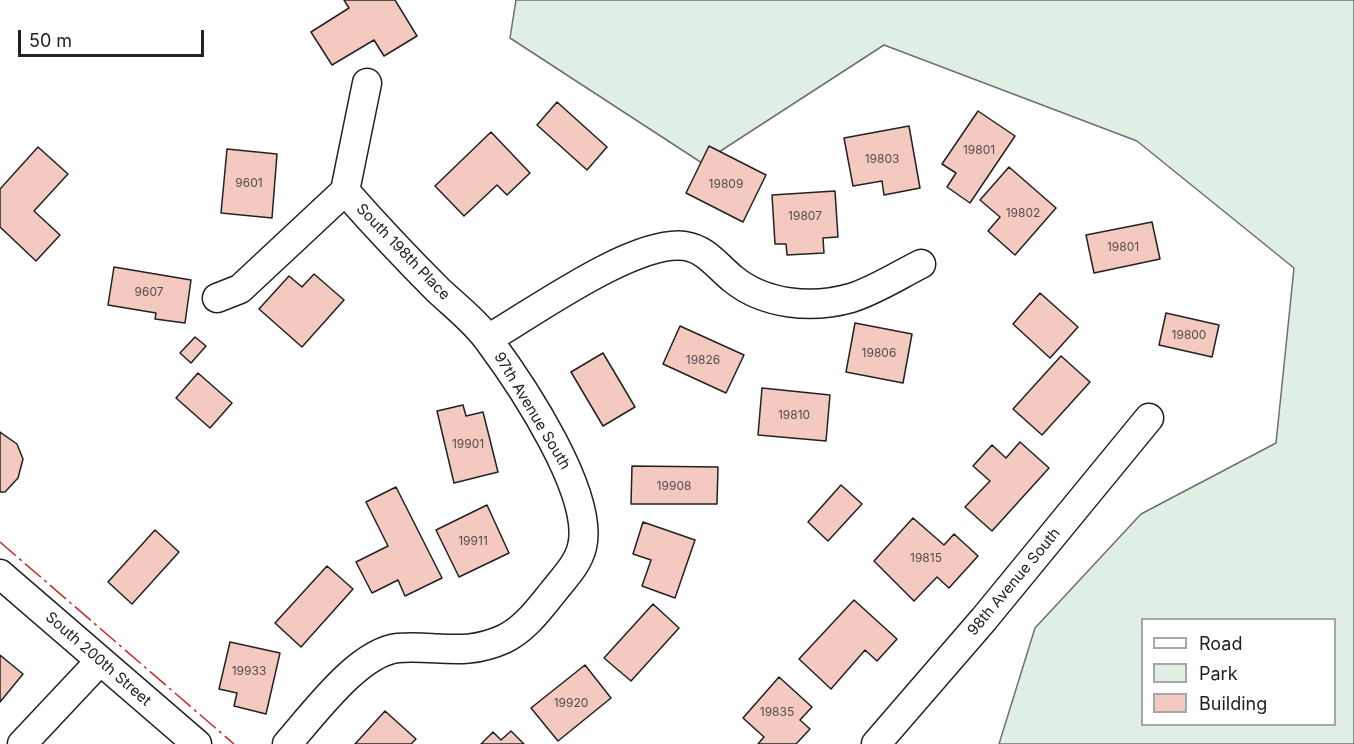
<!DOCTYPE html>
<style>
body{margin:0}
#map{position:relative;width:1354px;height:744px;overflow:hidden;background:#fff;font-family:Inter,sans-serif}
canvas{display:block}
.legend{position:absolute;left:1141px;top:618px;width:195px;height:108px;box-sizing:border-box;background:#fff;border:2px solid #a7a7a7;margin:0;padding:8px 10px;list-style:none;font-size:18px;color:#222}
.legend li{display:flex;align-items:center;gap:12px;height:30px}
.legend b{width:30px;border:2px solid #a7a7a7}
.scale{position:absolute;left:18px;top:30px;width:186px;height:27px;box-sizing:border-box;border:3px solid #222;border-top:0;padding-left:8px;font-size:18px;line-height:21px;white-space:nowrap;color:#222;-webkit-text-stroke:4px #fff;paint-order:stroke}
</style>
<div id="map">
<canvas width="1354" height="744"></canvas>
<ul class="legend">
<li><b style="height:8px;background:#fff"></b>Road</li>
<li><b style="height:16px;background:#e0efe3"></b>Park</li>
<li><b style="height:16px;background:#f3c9c0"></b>Building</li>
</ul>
<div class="scale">50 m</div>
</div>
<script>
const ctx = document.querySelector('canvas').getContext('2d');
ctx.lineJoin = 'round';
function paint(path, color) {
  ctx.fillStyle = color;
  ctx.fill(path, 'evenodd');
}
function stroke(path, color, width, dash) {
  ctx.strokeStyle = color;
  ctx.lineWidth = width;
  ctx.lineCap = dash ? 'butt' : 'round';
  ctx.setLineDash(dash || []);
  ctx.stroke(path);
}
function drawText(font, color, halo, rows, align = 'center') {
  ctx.font = font + ' Inter,sans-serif';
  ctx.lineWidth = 4.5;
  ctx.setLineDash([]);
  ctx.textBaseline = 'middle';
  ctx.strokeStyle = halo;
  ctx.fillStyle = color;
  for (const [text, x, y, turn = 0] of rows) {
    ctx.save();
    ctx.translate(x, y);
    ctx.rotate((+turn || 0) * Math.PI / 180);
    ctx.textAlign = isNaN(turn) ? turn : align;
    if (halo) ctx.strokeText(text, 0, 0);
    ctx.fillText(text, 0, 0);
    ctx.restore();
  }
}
const green = new Path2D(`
 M516 0H1354V744H999L1035 628 1141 514 1276 443 1294 268 1137 141 884 45 702 163 510 38ZM1142 620H1334V724H1142Z`);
paint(green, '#e0efe3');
stroke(green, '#6f6f6f', 1.5);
const building = new Path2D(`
 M344 0H395L417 36 384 56 374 40 332 65 311 32 349 8Z
 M557 102 607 147 587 170 537 125Z
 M978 111 1015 136 970 203 947 187 956 173 942 164Z
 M909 126 920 188 884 195 882 181 853 186 844 138Z
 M491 132 530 173 507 195 497 185 464 216 435 186Z
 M709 146 766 175 743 222 686 193Z
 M38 147 68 174 34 211 60 235 36 261 0 227V189Z
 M227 149 277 154 272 218 221 213Z
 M1009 167 1056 208 1015 255 988 231 1000 217 980 200Z
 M835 191 838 237 823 238 824 253 787 255 786 244H775L772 195Z
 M1152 222 1160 259 1094 273 1086 235Z
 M114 267 191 280 185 323 155 319 156 313 108 305Z
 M314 274 344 300 302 347 259 309 289 276 302 287Z
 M1040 293 1078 327 1050 358 1013 324Z
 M1166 313 1219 325 1212 357 1159 345Z
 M855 323 912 334 903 383 846 372Z
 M680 326 744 355 726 393 663 364Z
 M195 337 206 346 191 363 180 353Z
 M603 353 635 407 603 426 571 372Z
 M1061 356 1090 382 1042 435 1013 409Z
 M198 373 232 403 210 428 176 398Z
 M762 388 830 395 826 441 758 435Z
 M463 405 466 416 483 412 498 472 454 483 437 411Z
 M0 432 17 444 23 459 18 478 5 492H0Z
 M1020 442 1049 468 992 531 965 507 990 481 973 466 992 445 1006 458Z
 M632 466 718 467 717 504H631Z
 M841 485 862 504 828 541 808 522Z
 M396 487 442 578 405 596 398 580 372 593 356 562 388 546 366 502Z
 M487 505 509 553 459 577 436 530Z
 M913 518 944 545 954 534 978 556 949 588 937 577 914 601 874 561Z
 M643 522 695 540 675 598 642 586 651 560 633 554Z
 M155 530 179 552 132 604 108 582Z
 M327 566 353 589 301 647 275 623Z
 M854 600 897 639 877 661 865 650 831 689 799 659Z
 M653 604 679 628 631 681 604 658Z
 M230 642 280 653 266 714 234 706 237 693 219 689Z
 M0 655 23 674 0 702Z
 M585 665 611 698 558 741 531 708Z
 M779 677 812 707 800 720 810 729 796 744H758L764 737 743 718Z
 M385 711 416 739 411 744H355Z
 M511 731 524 744H481L493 732 501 740Z`);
paint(building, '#f3c9c0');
stroke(building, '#222', 1.5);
const minor = new Path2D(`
 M217 298 240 289 345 191
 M488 339C533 313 635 239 685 246 706 249 718 267 733 279 765 305 812 309 851 298 874 291 899 275 921 264
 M0 574 197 744
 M22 744 100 661
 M287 744C313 715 358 652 398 648 439 645 464 657 504 639 525 629 539 609 553 592 564 578 578 564 582 547 595 494 521 384 489 341 476 322 455 306 438 290 406 258 375 225 345 191L367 83
 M876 744 984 619 1149 418`);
stroke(minor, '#222', 31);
stroke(minor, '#fff', 28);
stroke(new Path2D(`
 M0 542 234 744`), '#c62828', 1.5, [21, 4.5, 3, 4.5]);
drawText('12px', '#564c4a', null, [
 ["19801",979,150],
 ["19803",882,159],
 ["9601",249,183],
 ["19809",726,184],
 ["19802",1023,213],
 ["19807",805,216],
 ["19801",1123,247],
 ["9607",149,292],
 ["19800",1189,335],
 ["19806",879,353],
 ["19826",703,360],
 ["19810",794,415],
 ["19901",468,444],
 ["19908",674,486],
 ["19911",473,541],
 ["19815",926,558],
 ["19933",249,671],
 ["19920",571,703],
 ["19835",777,712]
]);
drawText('15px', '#222', '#fff', [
 ["South 198th Place",403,252,46],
 ["97th Avenue South",532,411,59],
 ["98th Avenue South",1014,582,-50],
 ["South 200th Street",98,659,41]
]);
</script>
